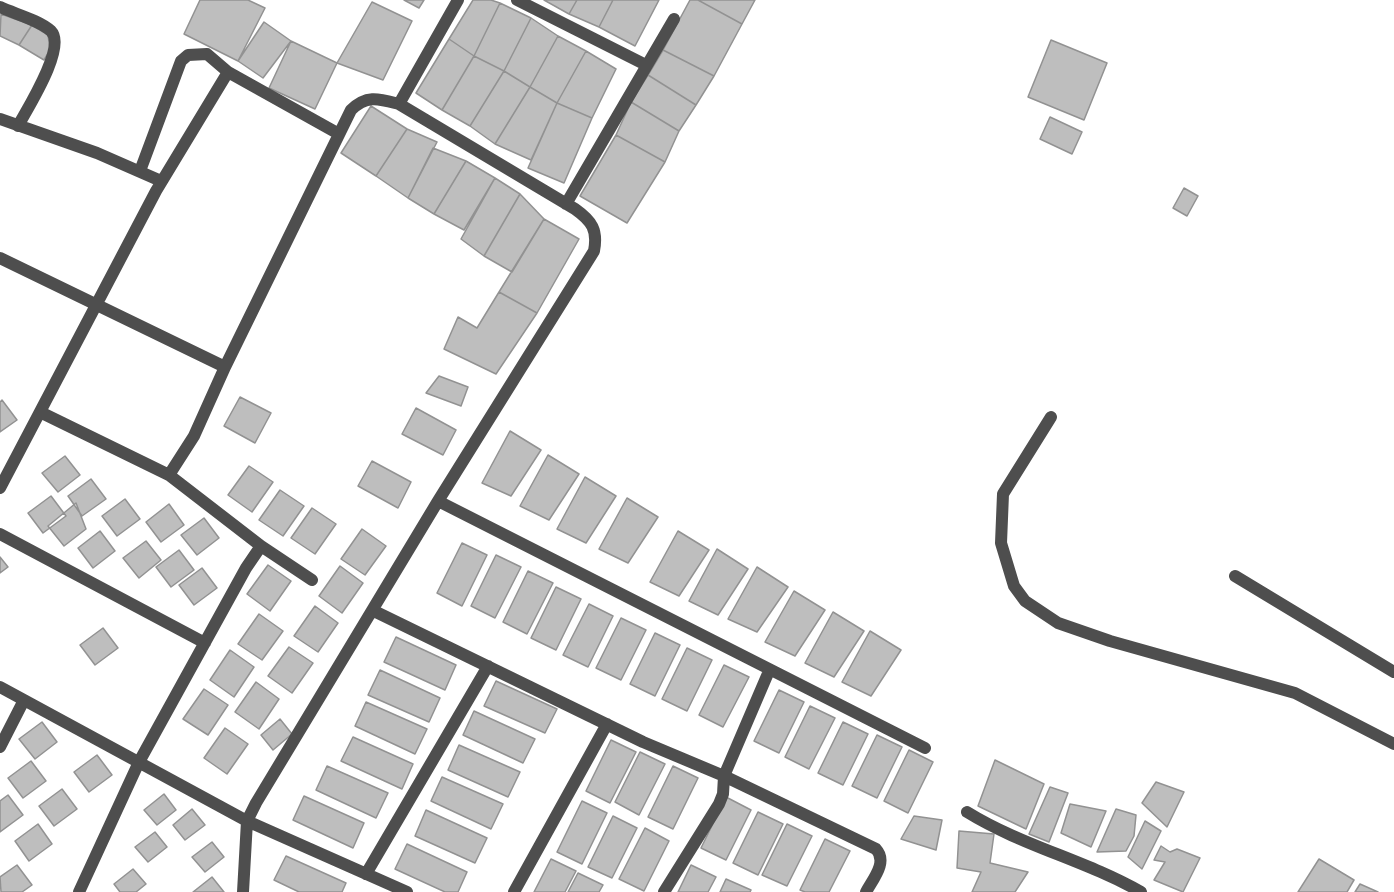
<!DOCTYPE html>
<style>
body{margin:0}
canvas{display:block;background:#fff}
</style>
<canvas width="1394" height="892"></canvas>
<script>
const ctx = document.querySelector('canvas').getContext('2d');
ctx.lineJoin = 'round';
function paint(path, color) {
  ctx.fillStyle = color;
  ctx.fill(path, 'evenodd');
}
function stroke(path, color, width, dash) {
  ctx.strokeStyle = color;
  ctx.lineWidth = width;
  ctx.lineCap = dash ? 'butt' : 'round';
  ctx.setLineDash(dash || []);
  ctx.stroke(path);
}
const building = new Path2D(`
 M200 0H248L265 8 238 61 184 34Z
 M404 0H424L419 8Z
 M473 0H491L500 3 474 56 449 39Z
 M544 0H577L569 14Z
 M577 0H613L599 27 569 14Z
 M613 0H659L635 46 599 27Z
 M690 0H698L742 24 714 76 663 50Z
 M698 0H755L742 24Z
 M372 2 412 21 383 80 337 63Z
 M500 3 531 18 504 71 474 56Z
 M1 14 32 25 19 45 0 36Z
 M531 18 558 36 530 87 504 71Z
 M264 22 291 41 263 78 238 61Z
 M32 25 48 35 50 50 44 60 19 45Z
 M558 36 586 51 557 103 530 87Z
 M449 39 474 56 442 110 416 93Z
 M1051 40 1107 63 1084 120 1028 97Z
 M291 41 337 63 315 109 269 88Z
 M663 50 714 76 696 105 648 75Z
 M586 51 616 69 592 118 557 103Z
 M474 56 504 71 470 126 442 110Z
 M504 71 530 87 495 144 470 126Z
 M648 75 696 105 679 131 631 102Z
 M530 87 557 103 531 160 495 144Z
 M631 102 679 131 665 162 616 135Z
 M557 103 592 118 564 183 528 168Z
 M371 106 407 129 376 176 341 153Z
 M1050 117 1082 132 1072 154 1040 139Z
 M407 129 437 142 408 198 376 176Z
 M616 135 665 162 627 223 580 196Z
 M433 148 466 161 434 214 408 198Z
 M466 161 495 178 464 230 434 214Z
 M495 178 520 194 484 256 461 239Z
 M1184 188 1198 196 1187 216 1173 208Z
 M520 194 544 219 512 272 484 256Z
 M544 219 579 239 537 313 499 292Z
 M499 292 537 313 496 374 444 349 458 317 477 328Z
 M439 376 468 387 461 406 426 393Z
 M240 397 271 413 255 443 224 426Z
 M2 400 17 420 0 432V402Z
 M416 408 456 430 443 455 402 434Z
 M510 431 541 450 511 496 482 483Z
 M548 455 579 474 549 520 520 506Z
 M65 456 80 475 58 492 42 473Z
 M372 461 411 482 398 508 358 486Z
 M249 466 273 482 252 512 228 495Z
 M585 477 616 496 586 543 557 529Z
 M91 479 106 499 82 516 68 496Z
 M280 490 304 506 283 536 259 520Z
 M51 496 66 516 43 533 28 513Z
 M627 498 658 517 628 563 599 549Z
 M125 499 140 519 117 536 102 516Z
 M76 503 86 529 64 546 48 526Z
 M169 504 184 525 161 542 146 522Z
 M312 508 336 524 315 554 291 538Z
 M204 518 219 538 197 555 181 535Z
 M362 529 386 546 365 575 341 559Z
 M100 531 115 551 93 568 78 548Z
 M678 531 709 550 679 596 650 582Z
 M146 541 161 560 139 578 123 558Z
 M462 543 487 555 462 606 437 593Z
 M717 549 748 569 718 615 689 601Z
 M179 550 194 570 171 587 156 567Z
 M496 555 521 567 495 618 471 606Z
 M0 557 8 567 0 573Z
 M268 565 291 581 270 611 247 594Z
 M340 566 363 583 342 613 319 596Z
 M757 567 788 587 757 632 728 619Z
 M202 568 217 588 194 605 179 585Z
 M528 571 553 583 527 634 503 622Z
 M556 587 581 599 556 650 531 638Z
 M794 591 825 610 795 656 765 642Z
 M589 604 613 616 588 667 563 655Z
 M315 606 338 623 318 652 294 636Z
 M833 612 864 631 834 677 805 663Z
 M259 614 283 631 262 660 238 644Z
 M621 618 646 630 621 680 596 668Z
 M103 628 118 648 95 665 80 645Z
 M870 631 901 650 871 696 842 682Z
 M655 633 680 645 655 696 630 684Z
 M396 637 456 665 445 690 384 662Z
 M289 647 313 663 292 693 268 676Z
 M687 648 712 660 687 711 662 699Z
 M230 650 254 667 234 697 210 680Z
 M724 665 749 677 723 727 699 715Z
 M380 670 440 698 429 722 368 695Z
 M496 681 557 709 545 733 484 706Z
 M256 682 279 699 259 729 235 712Z
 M204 689 228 705 208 735 183 719Z
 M779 690 804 702 779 753 754 741Z
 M366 702 427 729 415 754 355 726Z
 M810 706 835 718 809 769 785 757Z
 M474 711 535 739 523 763 463 735Z
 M280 719 292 734 273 750 261 735Z
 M42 722 57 742 35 759 19 739Z
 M843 722 868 734 843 785 818 773Z
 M225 728 248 744 227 774 204 758Z
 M877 735 902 747 877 798 852 786Z
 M353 737 413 764 402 789 341 761Z
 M611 740 636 752 610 803 586 791Z
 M459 745 520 772 508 797 448 770Z
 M909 750 933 762 908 813 884 801Z
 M640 752 665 764 639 815 615 802Z
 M97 755 112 775 89 792 74 772Z
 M995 760 1044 784 1026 829 978 806Z
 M31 761 46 781 23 798 8 778Z
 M327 766 388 793 376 818 316 790Z
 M673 766 698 778 673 829 648 817Z
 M442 777 503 804 491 829 431 801Z
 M1156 782 1184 792 1167 827 1142 803Z
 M1050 787 1068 793 1049 842 1029 834Z
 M62 789 77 809 54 826 39 806Z
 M164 794 176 810 157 825 144 810Z
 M8 795 23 815 0 832V801Z
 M304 796 364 823 353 848 293 820Z
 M726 797 751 810 726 860 701 848Z
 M582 801 607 813 582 864 557 852Z
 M1070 804 1106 811 1091 847 1061 833Z
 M192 809 205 825 185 840 173 825Z
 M1116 809 1136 815 1134 836 1126 851 1097 852Z
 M426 810 487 838 475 863 415 836Z
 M758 812 783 824 758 875 733 863Z
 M613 816 637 828 612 878 588 867Z
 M914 816 942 820 936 850 901 839Z
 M1145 821 1161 831 1142 869 1128 857Z
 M38 824 52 844 29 861 15 841Z
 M787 824 812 836 787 886 762 875Z
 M645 828 669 841 644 891 619 879Z
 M959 831 994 834 990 863 1028 872 1015 892H972L981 872 957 868Z
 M155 832 167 847 148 862 135 847Z
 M825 839 850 851 829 892H805L800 890Z
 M212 842 224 857 205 872 192 857Z
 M407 844 467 872 458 892H445L395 869Z
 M1161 846 1170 852 1177 849 1200 858 1183 892 1154 880 1165 862 1154 860Z
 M286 856 346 883 342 892H299L274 880Z
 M551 859 576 871 565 892H534Z
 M1319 859 1354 880 1347 892H1298Z
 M17 865 32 885 22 892H1L0 877Z
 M691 865 716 877 708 892H678Z
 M133 869 146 884 136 892H120L114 884Z
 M578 873 603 885 599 892H568Z
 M212 877 224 892H193Z
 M726 879 751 890 750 892H720Z
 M1360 884 1378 892H1355Z`);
paint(building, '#bebebe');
stroke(building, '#929292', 1.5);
stroke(new Path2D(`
 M1051 417 1003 494 1001 543 1014 586 1025 601 1058 623 1110 641 1295 693 1394 744
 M1235 576 1394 672`), '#4e4e4e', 12);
stroke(new Path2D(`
 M517 0 646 65
 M0 7C15 14 39 20 51 31 67 47 27 109 18 126
 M399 104 458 0
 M0 119 97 153 161 181
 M140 171 181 61 188 55 207 54 228 72
 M566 204 674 19
 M0 258 225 367
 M40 412 169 475 261 546 246 568 139 762 79 892
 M169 475 194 436 225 367 351 110C367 94 380 99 399 104L575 209C592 221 598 230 594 251L438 501 256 803 247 821 243 892
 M0 488 156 191 228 72 339 134
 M438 501 925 748
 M0 534 205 643
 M261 546 312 580
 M374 611 643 742 724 776 876 849C888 862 873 879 866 892
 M0 687 247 821 407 892
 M0 747 24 700
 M967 812C1022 846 1085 860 1141 892
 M366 874 488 666
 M514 892 607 724
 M664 892 719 804 723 794 724 776 769 671`), '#4e4e4e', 12);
</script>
